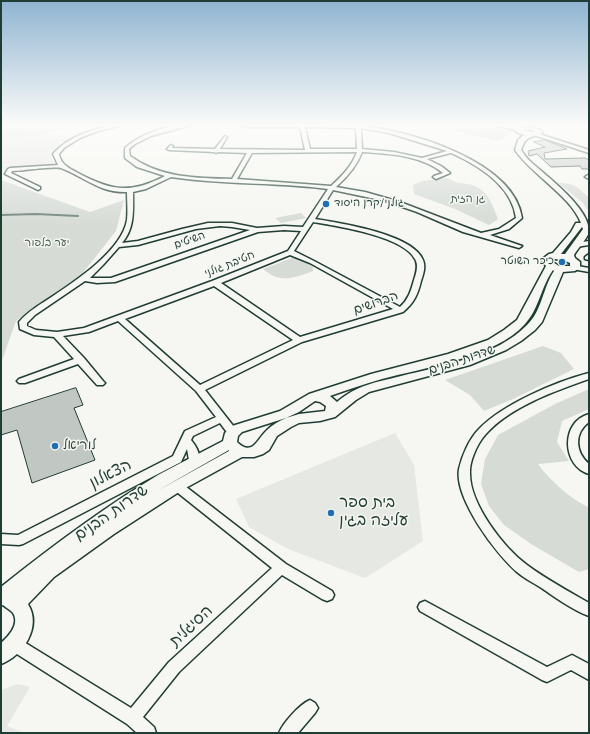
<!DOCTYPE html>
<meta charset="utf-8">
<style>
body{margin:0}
#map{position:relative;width:590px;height:734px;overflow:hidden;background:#f6f6f2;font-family:Mynerve,sans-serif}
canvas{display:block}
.frame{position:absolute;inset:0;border:2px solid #1f3d34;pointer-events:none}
</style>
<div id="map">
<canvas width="590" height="734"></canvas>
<div class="frame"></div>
</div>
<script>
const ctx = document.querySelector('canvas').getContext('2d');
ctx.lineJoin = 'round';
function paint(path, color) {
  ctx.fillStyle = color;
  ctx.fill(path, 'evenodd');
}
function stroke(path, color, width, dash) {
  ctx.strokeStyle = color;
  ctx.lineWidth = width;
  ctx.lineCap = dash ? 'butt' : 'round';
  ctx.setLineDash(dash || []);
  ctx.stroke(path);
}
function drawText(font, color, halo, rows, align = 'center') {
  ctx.font = font + ' Mynerve,"Playpen Sans Hebrew",sans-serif';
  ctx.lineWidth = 3;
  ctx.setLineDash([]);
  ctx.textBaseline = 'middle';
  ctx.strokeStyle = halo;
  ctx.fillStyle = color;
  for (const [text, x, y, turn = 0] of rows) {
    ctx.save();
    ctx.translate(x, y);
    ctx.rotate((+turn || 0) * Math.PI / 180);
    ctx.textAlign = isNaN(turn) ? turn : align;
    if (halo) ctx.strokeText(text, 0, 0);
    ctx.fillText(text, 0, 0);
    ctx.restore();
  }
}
paint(new Path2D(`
 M44 134H57L71 137 52 157 53 165 44 167 1 170V139Z
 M395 433 414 465 423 541 365 578 288 549 249 527 236 499Z
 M18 684 30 687 7 726 24 733H1V690Z`), '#e6e8e4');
paint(new Path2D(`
 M1 124H13L8 125 13 128 31 126 38 129H60L44 134 1 139Z
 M461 124H491L517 130 499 141 454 131Z
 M448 178C459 185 462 182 472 185 488 190 493 206 498 219L489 225 455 209 414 194 413 185 422 181Z
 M1 180 90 212 124 200 116 231 82 274 16 321 1 363Z
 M558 183C574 183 578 187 589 198V212L582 202Z
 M301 213 306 218 281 223 275 218Z
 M292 258 303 260 313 267V271C294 278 280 284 263 269Z
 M543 346 561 353 574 369 513 399 484 411 470 395 445 380Z
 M589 389V409L562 421 557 442 569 461 538 464C552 483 569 497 589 508V569L579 572 531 544 504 525 489 506 481 484 485 459 498 435 555 404Z`), '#d6dbd6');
stroke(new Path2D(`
 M1 215 36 214 78 216`), '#72847d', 2);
const building = new Path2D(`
 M545 140 567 149 544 153 545 159 585 158 589 160V169H582L580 166 551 167 537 154 529 156 528 151 545 147 534 142Z
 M76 388 83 405 74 408 95 460 32 483 17 430 1 435V412Z`);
paint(building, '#c1c8c3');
stroke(building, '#1f3d34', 1);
const minor = new Path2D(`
 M117 124H126L98 131 80 138 64 148 59 154C61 165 69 168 78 173 112 191 130 194 165 176L137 167 125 158V148C143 132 171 124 195 124L151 136 135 144 129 149 130 156C160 178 196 178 232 179L247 153 218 152 216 153 214 152 169 150 167 149 171 145 173 146 172 148 215 149 225 136 227 137 220 149 305 150 300 127H249L232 124 356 125V124H360V126C409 130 514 161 522 218L509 229 490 235 522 246 519 248 463 232 417 212 385 201 333 190 315 219C340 223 413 234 423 260 426 267 423 275 421 281 418 294 414 303 403 312L302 342 205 390 238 432 237 435H229L220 423 193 436 191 440C197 447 202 457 198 466L194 467 190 466 187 449 181 462 23 544 19 545 1 544V534L18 535 173 456 185 431 216 417 196 391 118 321 89 332 63 336 84 358 103 381 105 383 103 385H97L78 364 25 383H19L17 381 19 379 74 359 54 337 34 335 20 329 19 322C28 311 41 304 53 296 77 280 122 250 127 220 128 211 127 201 127 192 99 193 85 177 61 168 55 166 21 171 12 171L11 173 40 187V189L38 190 5 174 8 169 10 168 58 165 53 154C70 135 94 129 117 124ZM305 127 356 128 357 149H310ZM361 128 389 133 447 151 422 158 394 152 362 149ZM357 152C352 166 342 176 331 186L237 179 252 153ZM362 152C390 154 421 155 443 173L434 176 433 177 436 179 450 173 441 166 427 159 451 153C478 165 512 186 516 218L499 229 481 233 400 202 365 192 336 187C347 177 357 166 362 152ZM171 177C223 185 276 182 328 189L303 227 284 226 257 228 232 223H208L182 229 138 241 122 243C135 228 133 210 133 192L146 189ZM313 222C337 226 403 236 415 259 419 265 416 274 414 280 411 291 408 300 400 307L314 261 294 251ZM220 226 232 227 250 230 111 278H90L103 265 119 247 138 245 196 229ZM284 230 301 231 288 251 212 281 84 328 57 332 36 330 27 326V323L35 315 85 281 97 283 115 282 258 232ZM290 255 310 263 393 309 300 337 221 283ZM214 286 293 340 200 385 125 319Z
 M536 133 589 150V153L534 135Z
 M588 175H589V179L585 177Z
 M589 241V245L576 247 573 245 576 243Z
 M589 254V260L585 259V257Z
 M572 265 589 268V272L572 269Z
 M589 373V379C555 391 509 407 485 435 477 444 469 462 470 474 470 504 503 547 527 565 546 579 568 591 589 603V616C572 610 555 597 540 587 532 582 524 578 517 572 496 554 454 498 459 469 462 456 469 439 479 429 503 404 555 382 589 373Z
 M589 414V422C574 433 575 452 589 464V474C562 466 560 422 589 414Z
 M177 482 181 483 286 564 332 591 334 595 332 599 327 601 322 599 282 575 179 672 143 717 154 727 156 733H137L127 724 9 649 7 644 9 639 14 637 19 639 131 708 169 662 272 568 173 489 171 486 173 483Z
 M425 601 547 667 572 655 589 664V680L571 670 547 682 542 680 420 611 418 607 420 603Z
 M310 700 315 703 318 708 315 713 298 733H279C283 723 300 704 310 700Z`);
const major = new Path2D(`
 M492 124C501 124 510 127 518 127 527 127 533 126 542 131V133C530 139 526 135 521 150 524 154 527 159 531 162 546 176 590 208 589 232 587 239 578 248 574 255L575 258 580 262V267L575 271 563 272 542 322 535 330 521 341 506 350 470 365 369 392 356 400 335 417 320 421 299 423 291 427 277 436 269 450 263 454 254 457H242L182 490 114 534 54 577 28 604C42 627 23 656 1 664V643C9 636 20 624 13 613 11 610 6 608 3 605L1 606V587C51 547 103 508 158 475 180 463 202 452 223 441L225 433 232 426 280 411 309 394 371 374 448 354 488 340 504 330 517 320 546 266 541 260 549 254 553 253 571 232 576 223H581C571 196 532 175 515 150L518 140 524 135 516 132 515 130ZM522 130H532L535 132ZM582 227 583 229 565 254H561ZM554 259 563 260 570 263V266H559L551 261ZM553 270 554 271C543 287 542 311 527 325 497 356 442 366 401 376 374 383 359 384 337 402L330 396C347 390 364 384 382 379 423 368 496 357 525 324 539 309 541 287 553 270ZM315 401 320 402 326 406 325 411 299 414 286 418 299 412ZM286 418C279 421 272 425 267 430 257 439 253 457 237 442L238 436 242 432ZM229 450V451L157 491Z`);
stroke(minor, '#1f3d34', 3);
stroke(major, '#1f3d34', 3);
paint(minor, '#f6f6f2');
paint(major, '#f6f6f2');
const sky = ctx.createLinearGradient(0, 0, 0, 227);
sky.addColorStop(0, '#8fb4d1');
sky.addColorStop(0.55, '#fbfbf9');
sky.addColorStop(1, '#fbfbf900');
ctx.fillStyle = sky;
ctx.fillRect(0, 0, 590, 227);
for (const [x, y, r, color] of [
 [326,204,4,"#1f6fb2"],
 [562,262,4,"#1f6fb2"],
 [55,446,4,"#1f6fb2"],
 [331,513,4,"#1f6fb2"]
]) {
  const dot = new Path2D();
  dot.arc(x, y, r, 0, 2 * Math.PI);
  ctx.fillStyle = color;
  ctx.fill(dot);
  stroke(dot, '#f6f6f2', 1.5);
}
drawText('11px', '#445d54', '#f6f6f2', [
 ["גן הזית",468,200],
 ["יער בלפור",47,244]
]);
drawText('11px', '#1f3d34', '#f6f6f2', [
 ["גולני/קרן היסוד",334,204],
 ["כיכר השוטר",554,262,"right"]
], 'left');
drawText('11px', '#1f3d34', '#f6f6f2', [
 ["השיטים",190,241,-19],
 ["חטיבת גולני",230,265,-22]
]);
drawText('13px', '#1f3d34', '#f6f6f2', [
 ["הברושים",376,304,-20],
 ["שדרות הבנים",462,361,-18]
]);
drawText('13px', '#1f3d34', '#f6f6f2', [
 ["לוריאל",63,446]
], 'left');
drawText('16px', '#1f3d34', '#f6f6f2', [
 ["הצאלון",111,475,-27],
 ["שדרות הבנים",112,514,-35],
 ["הסיגלית",192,627,-43]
]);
drawText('16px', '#1f3d34', '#f6f6f2', [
 ["בית ספר",339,504],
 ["עליזה בגין",339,522]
], 'left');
</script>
